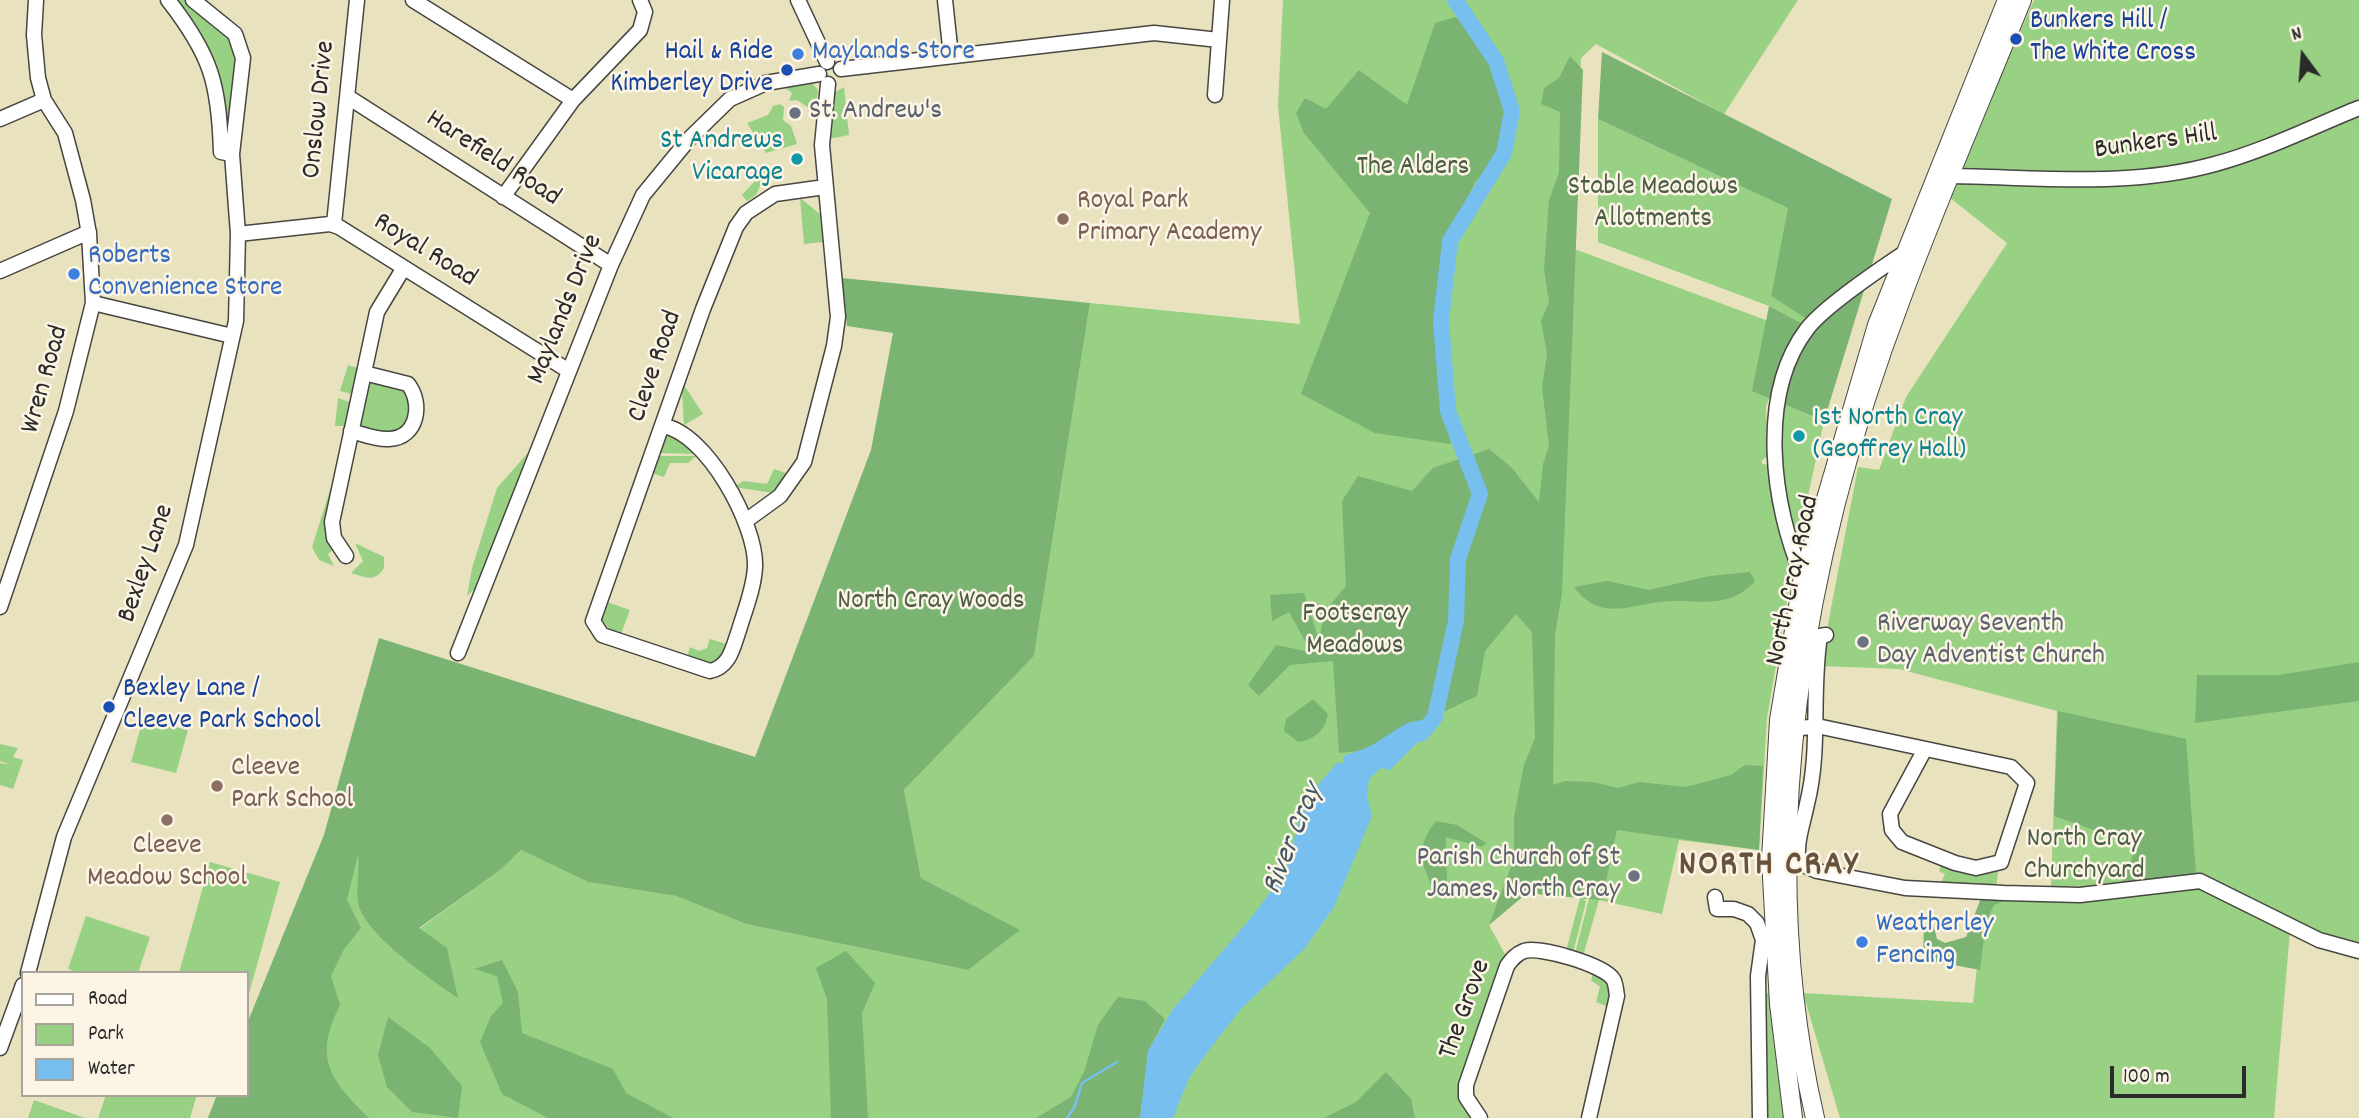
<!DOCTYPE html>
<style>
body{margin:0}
#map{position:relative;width:2359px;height:1118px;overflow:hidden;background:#e9e2be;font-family:Dekko,sans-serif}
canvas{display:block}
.legend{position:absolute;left:21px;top:971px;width:228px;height:126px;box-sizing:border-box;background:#fcf5e5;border:2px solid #a8a49b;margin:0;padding:9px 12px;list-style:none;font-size:21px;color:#2b2b2b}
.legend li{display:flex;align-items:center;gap:14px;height:35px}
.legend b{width:35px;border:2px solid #a8a49b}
.north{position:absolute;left:2268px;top:21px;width:70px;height:70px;-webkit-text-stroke:5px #fcf5e5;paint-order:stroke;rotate:344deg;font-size:19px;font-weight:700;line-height:28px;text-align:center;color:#2b2b2b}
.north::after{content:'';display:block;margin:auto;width:24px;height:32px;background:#2b2b2b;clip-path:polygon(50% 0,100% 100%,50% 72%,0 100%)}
.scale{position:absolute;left:2110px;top:1066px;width:136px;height:32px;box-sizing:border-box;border:4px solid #2b2b2b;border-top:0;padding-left:9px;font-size:21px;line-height:24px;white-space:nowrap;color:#2b2b2b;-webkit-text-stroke:5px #fcf5e5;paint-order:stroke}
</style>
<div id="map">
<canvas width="2359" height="1118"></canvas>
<ul class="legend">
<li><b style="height:9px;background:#fff"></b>Road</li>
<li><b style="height:19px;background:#98d184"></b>Park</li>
<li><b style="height:19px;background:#77bfef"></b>Water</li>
</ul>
<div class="north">N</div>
<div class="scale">100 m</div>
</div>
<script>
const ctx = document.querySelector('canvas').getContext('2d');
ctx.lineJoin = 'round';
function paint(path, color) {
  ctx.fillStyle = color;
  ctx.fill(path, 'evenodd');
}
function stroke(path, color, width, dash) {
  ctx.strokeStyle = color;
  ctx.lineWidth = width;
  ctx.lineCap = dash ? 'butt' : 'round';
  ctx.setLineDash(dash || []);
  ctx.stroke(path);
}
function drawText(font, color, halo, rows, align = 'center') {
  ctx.font = font + ' Dekko,sans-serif';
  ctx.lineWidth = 5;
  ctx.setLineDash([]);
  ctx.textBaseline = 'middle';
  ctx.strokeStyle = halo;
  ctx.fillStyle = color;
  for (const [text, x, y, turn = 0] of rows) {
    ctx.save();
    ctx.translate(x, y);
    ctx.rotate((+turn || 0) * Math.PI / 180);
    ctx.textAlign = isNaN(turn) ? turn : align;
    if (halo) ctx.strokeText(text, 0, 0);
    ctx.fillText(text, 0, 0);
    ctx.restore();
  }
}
paint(new Path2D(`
 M172 0H185L222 29 231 39 239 57 226 149 221 87Z
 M1283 0H1798L1724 114 1596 44 1581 58 1569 247 1798 332 1766 406 1767 457 1762 460V464L1770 465 1773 501 1792 572 1767 718 1759 850 1679 840 1662 914 1599 900 1583 956 1575 953 1589 899H1584L1586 902 1573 953 1566 951 1580 898 1527 893 1489 925 1506 956 1461 1085 1462 1100 1471 1118H208L217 1095H247V1024L324 835 365 687 419 929 499 871 521 850 588 882 676 896 746 924 968 970 1019 930 921 878 904 790 1034 656 1090 303 1300 324 1278 106Z
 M2034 0H2359V946L2290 931 2274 1118H1840L1803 993 1973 1003 1985 894 2114 900 2119 887 2051 886 2057 711 1899 669 1820 666 1858 467 1879 470 1906 397 2007 243 1949 197Z
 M812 83 818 90 815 112 797 100 789 101 792 93 784 87Z
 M844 87 849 135 828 139 833 93Z
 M780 104 784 107 783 120 791 126 797 144 766 153 747 123 768 115 773 106Z
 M1598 119 1789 208 1771 295 1808 319 1803 324 1769 306 1598 242Z
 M769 166 756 195 747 201 742 195Z
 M800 198 820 214 823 242 804 244Z
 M348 365 360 369 351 394 340 391Z
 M365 379 403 385 411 396 407 426 390 435 357 427Z
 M684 385 703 414 684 425 682 392Z
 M338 398 352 403 349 426H335Z
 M1783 404 1824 421 1797 548 1782 478Z
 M671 434 694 454 660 453 665 438Z
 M532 448 479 585 467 596 472 568 497 488Z
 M658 456H696L688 463H670L664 477 652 473Z
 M774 469 789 474 773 493 734 487 743 481 767 484Z
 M335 474 334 549 328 554 334 566 319 560 312 547Z
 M355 543 384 557V568C375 583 364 577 351 573L363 561Z
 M604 601 630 610 621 634 611 631 602 620Z
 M710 639 726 644 719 658 709 663 687 657 690 647 699 651 707 648Z
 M143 719 188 730 176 773 131 762Z
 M0 744 18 748 13 757 23 760 13 789 0 785V763L11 765 0 761Z
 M1942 860 1999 866 1996 887 1940 885 1945 874 1939 871Z
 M210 862 280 882 247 1001V973H179Z
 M86 916 150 937 138 973H79L68 969Z
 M1593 973 1610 986 1608 1007 1596 1002 1600 987 1591 980Z
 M1766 993H1772L1786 1118H1767L1762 998Z
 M106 1095H197L190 1118H98Z
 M34 1100 85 1118H28Z`), '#98d184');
paint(new Path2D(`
 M1456 17 1492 60 1507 105 1496 159 1476 181 1449 233 1438 331 1441 394 1451 444 1375 433 1301 394 1370 213 1304 133 1296 113 1305 98 1326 109 1359 70 1407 105 1435 23Z
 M1602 52 1892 199 1824 421 1752 391 1769 306 1803 324 1807 319 1771 296 1788 208 1598 119Z
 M1570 56 1583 70 1562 593 1555 635 1553 785 1565 781 1593 782 1618 788 1639 782 1686 787 1731 775 1745 765 1763 766 1759 850 1617 830 1602 900 1527 893 1489 925 1514 859V817L1524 765 1535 738 1532 632 1516 614 1485 651 1477 696 1360 751 1339 753 1333 661 1290 665 1259 696 1248 685 1276 645 1311 652 1289 612 1272 621 1270 595 1304 593 1319 640 1325 611 1346 586 1342 501 1358 476 1412 491 1433 468 1489 449 1511 467 1539 502 1543 464 1549 446 1542 387 1547 354 1541 321 1549 302 1544 269 1549 200 1559 173 1560 112 1541 104 1544 88 1559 78Z
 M842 278 1090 303 1034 656 904 790 921 878 1020 930 968 970 746 924 676 896 588 882 521 850 499 871 419 928 447 948 458 998C432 980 363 934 358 902 356 887 360 869 358 854L347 900 361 928 344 949 331 976 340 1005C313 1058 330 1080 369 1118H208L217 1095H247V1024L324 835 379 638 755 757 871 450 893 333 847 326Z
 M1750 572 1755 581C1726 613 1694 597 1659 602 1642 604 1622 611 1605 608 1591 606 1582 597 1574 587L1607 581 1649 590 1710 576Z
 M2359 662V701L2195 723 2197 675H2279Z
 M1313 699 1328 714C1324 731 1316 739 1298 742L1284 731 1286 719Z
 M2058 711 2186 739 2196 874 2120 887 2137 845 2054 816Z
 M1436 821 1457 825 1486 843 1482 847 1446 837 1447 881 1441 900C1432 894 1432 887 1428 877 1418 855 1421 840 1436 821Z
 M1983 893 2019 895 1994 905 1986 922 1980 970 1923 959 1924 924H1933L1937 939 1945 943 1966 937Z
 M846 951 875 983 862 1013 868 1118H831L827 999 816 968Z
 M502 960 518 992 522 1033 613 1069 626 1093 673 1118H548L502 1094 480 1042 491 1016 503 1003 497 976 474 969Z
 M1118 997 1145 1001 1165 1019 1148 1051 1140 1118H1036L1071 1097 1084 1072 1098 1025Z
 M388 1017 430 1048 462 1086 458 1118 412 1112 387 1087 378 1055Z
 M1386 1072 1411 1099 1415 1118H1324L1356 1102Z`), '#7ab372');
paint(new Path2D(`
 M1435 717 1431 729 1390 770 1381 768 1369 779 1367 796 1372 816 1334 907 1305 948 1241 1009 1212 1046 1189 1078 1173 1118H1140L1148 1051 1173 1009 1255 913 1286 870 1301 812 1318 802 1312 792 1337 763H1343L1344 756 1369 747 1407 723Z`), '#77bfef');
stroke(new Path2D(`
 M1067 1118 1074 1108 1082 1083 1117 1062`), '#77bfef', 2.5);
stroke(new Path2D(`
 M1421 734 1435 717 1456 621 1458 559 1480 494 1448 411 1441 321 1450 241 1504 153 1512 111 1496 61 1455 0`), '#77bfef', 16);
const minor = new Path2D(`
 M168 0C211 55 219 83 221 152L232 154
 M413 0 573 100
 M798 0 827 62
 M945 0 951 56
 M841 69 1154 33 1219 40
 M1215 95 1222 0
 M348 97 611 265
 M0 119 44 100
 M1950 176C2038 177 2129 188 2215 164 2264 151 2312 127 2359 108
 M503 197 573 100 640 30 645 12 640 0
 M334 224 357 0
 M238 234 330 224 339 227 569 371
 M0 271 89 232
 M93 303 232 336
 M663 426C706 432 757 525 755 567 754 588 745 610 739 630 733 647 730 667 710 671L602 635 593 621 703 309 736 227 746 213 775 194 825 187
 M351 431C362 434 377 440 389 439 418 438 423 403 408 384L364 373
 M747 520 780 496 804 462 834 346 838 317 822 145 828 84
 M346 556 334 538 332 522 377 312 403 269
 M1803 577C1772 506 1757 395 1807 329 1823 308 1880 269 1904 253
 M0 607 66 411 93 303 89 234 83 200 65 133 44 100 38 78 34 35 36 0
 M1826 635 1820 636C1811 693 1821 748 1807 804 1803 824 1795 844 1799 863L1817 871 1905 888 2004 893 2080 895 2200 881 2319 940 2359 951
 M458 653 611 265 643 195 689 139 730 99 766 83 819 74
 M1794 729 1817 726 2011 767 2027 783 2001 862 1976 868 1955 863 1902 842 1892 830 1890 814 1925 749
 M1715 897 1717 909H1734L1748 914 1757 923 1763 940 1758 976 1760 1118
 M28 973 64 837 186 545 236 321 238 234 232 154 243 58 235 34 193 0
 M0 1048 23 985
 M1480 1118 1466 1097V1085L1507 966C1512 959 1516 954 1524 951 1540 946 1604 965 1613 979 1616 983 1616 991 1617 996L1589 1118`);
const major = new Path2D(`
 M1793 1118 1779 1004 1771 859 1779 720 1803 577 1877 325 2007 0
 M1815 1118C1752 845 1803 556 1902 297 1939 197 1982 99 2022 0`);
stroke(minor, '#484641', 17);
stroke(major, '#484641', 20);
stroke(minor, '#fff', 14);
stroke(major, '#fff', 18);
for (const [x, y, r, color] of [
 [2016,39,7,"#1a4fb4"],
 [798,54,7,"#3f7fe0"],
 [787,70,7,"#1a4fb4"],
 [795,113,7,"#6b7280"],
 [797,159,7,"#0f9aa8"],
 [1063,219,7,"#8d6e63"],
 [74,274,7,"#3f7fe0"],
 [1799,436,7,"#0f9aa8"],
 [1863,642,7,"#6b7280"],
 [109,707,7,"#1a4fb4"],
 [217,786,7,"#8d6e63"],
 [167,820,7,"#8d6e63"],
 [1634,876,7,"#6b7280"],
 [1862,942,7,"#3f7fe0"]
]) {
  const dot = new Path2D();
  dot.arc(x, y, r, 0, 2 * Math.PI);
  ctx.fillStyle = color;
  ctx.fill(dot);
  stroke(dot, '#fcf5e5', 2.5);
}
drawText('28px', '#164399', '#fcf5e5', [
 ["Bunkers Hill /",2030,23],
 ["The White Cross",2030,55],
 ["Hail & Ride",773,54,"right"],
 ["Kimberley Drive",773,86,"right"],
 ["Bexley Lane /",123,691],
 ["Cleeve Park School",123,723]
], 'left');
drawText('28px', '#366cbe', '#fcf5e5', [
 ["Maylands Store",812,54],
 ["Roberts",88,258],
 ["Convenience Store",88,290],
 ["Weatherley",1876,926],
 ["Fencing",1876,958]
], 'left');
drawText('28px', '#2b2b2b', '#fcf5e5', [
 ["Onslow Drive",321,110,-84],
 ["Bunkers Hill",2156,144,-8],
 ["Harefield Road",492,160,33],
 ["Royal Road",424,252,32],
 ["Maylands Drive",567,310,-68],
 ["Cleve Road",657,367,-71],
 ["Wren Road",47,380,-74],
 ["Bexley Lane",148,564,-71],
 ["North Cray Road",1795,581,-78],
 ["The Grove",1467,1010,-70]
]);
drawText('28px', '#5b616d', '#fcf5e5', [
 ["St. Andrew's",809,113],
 ["Riverway Seventh",1877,626],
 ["Day Adventist Church",1877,658],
 ["Parish Church of St",1620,860,"right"],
 ["James, North Cray",1620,892,"right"]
], 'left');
drawText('28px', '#0d838f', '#fcf5e5', [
 ["St Andrews",783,143],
 ["Vicarage",783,175],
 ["1st North Cray",1813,420,"left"],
 ["(Geoffrey Hall)",1813,452,"left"]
], 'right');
drawText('28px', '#4c5d46', '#fcf5e5', [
 ["The Alders",1413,169],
 ["Stable Meadows",1653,189],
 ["Allotments",1653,221],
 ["North Cray Woods",931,603],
 ["Footscray",1355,616],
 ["Meadows",1355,648],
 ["North Cray",2084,841],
 ["Churchyard",2084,873]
]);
drawText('28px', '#785e54', '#fcf5e5', [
 ["Royal Park",1077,203],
 ["Primary Academy",1077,235],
 ["Cleeve",231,770],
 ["Park School",231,802],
 ["Cleeve",167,848,"center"],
 ["Meadow School",167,880,"center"]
], 'left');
drawText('italic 30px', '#425766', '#fcf5e5', [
 ["River Cray",1295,840,-68]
]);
ctx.letterSpacing = '2px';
drawText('bold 35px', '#67523d', '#fcf5e5', [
 ["NORTH CRAY",1769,868]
]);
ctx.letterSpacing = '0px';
</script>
